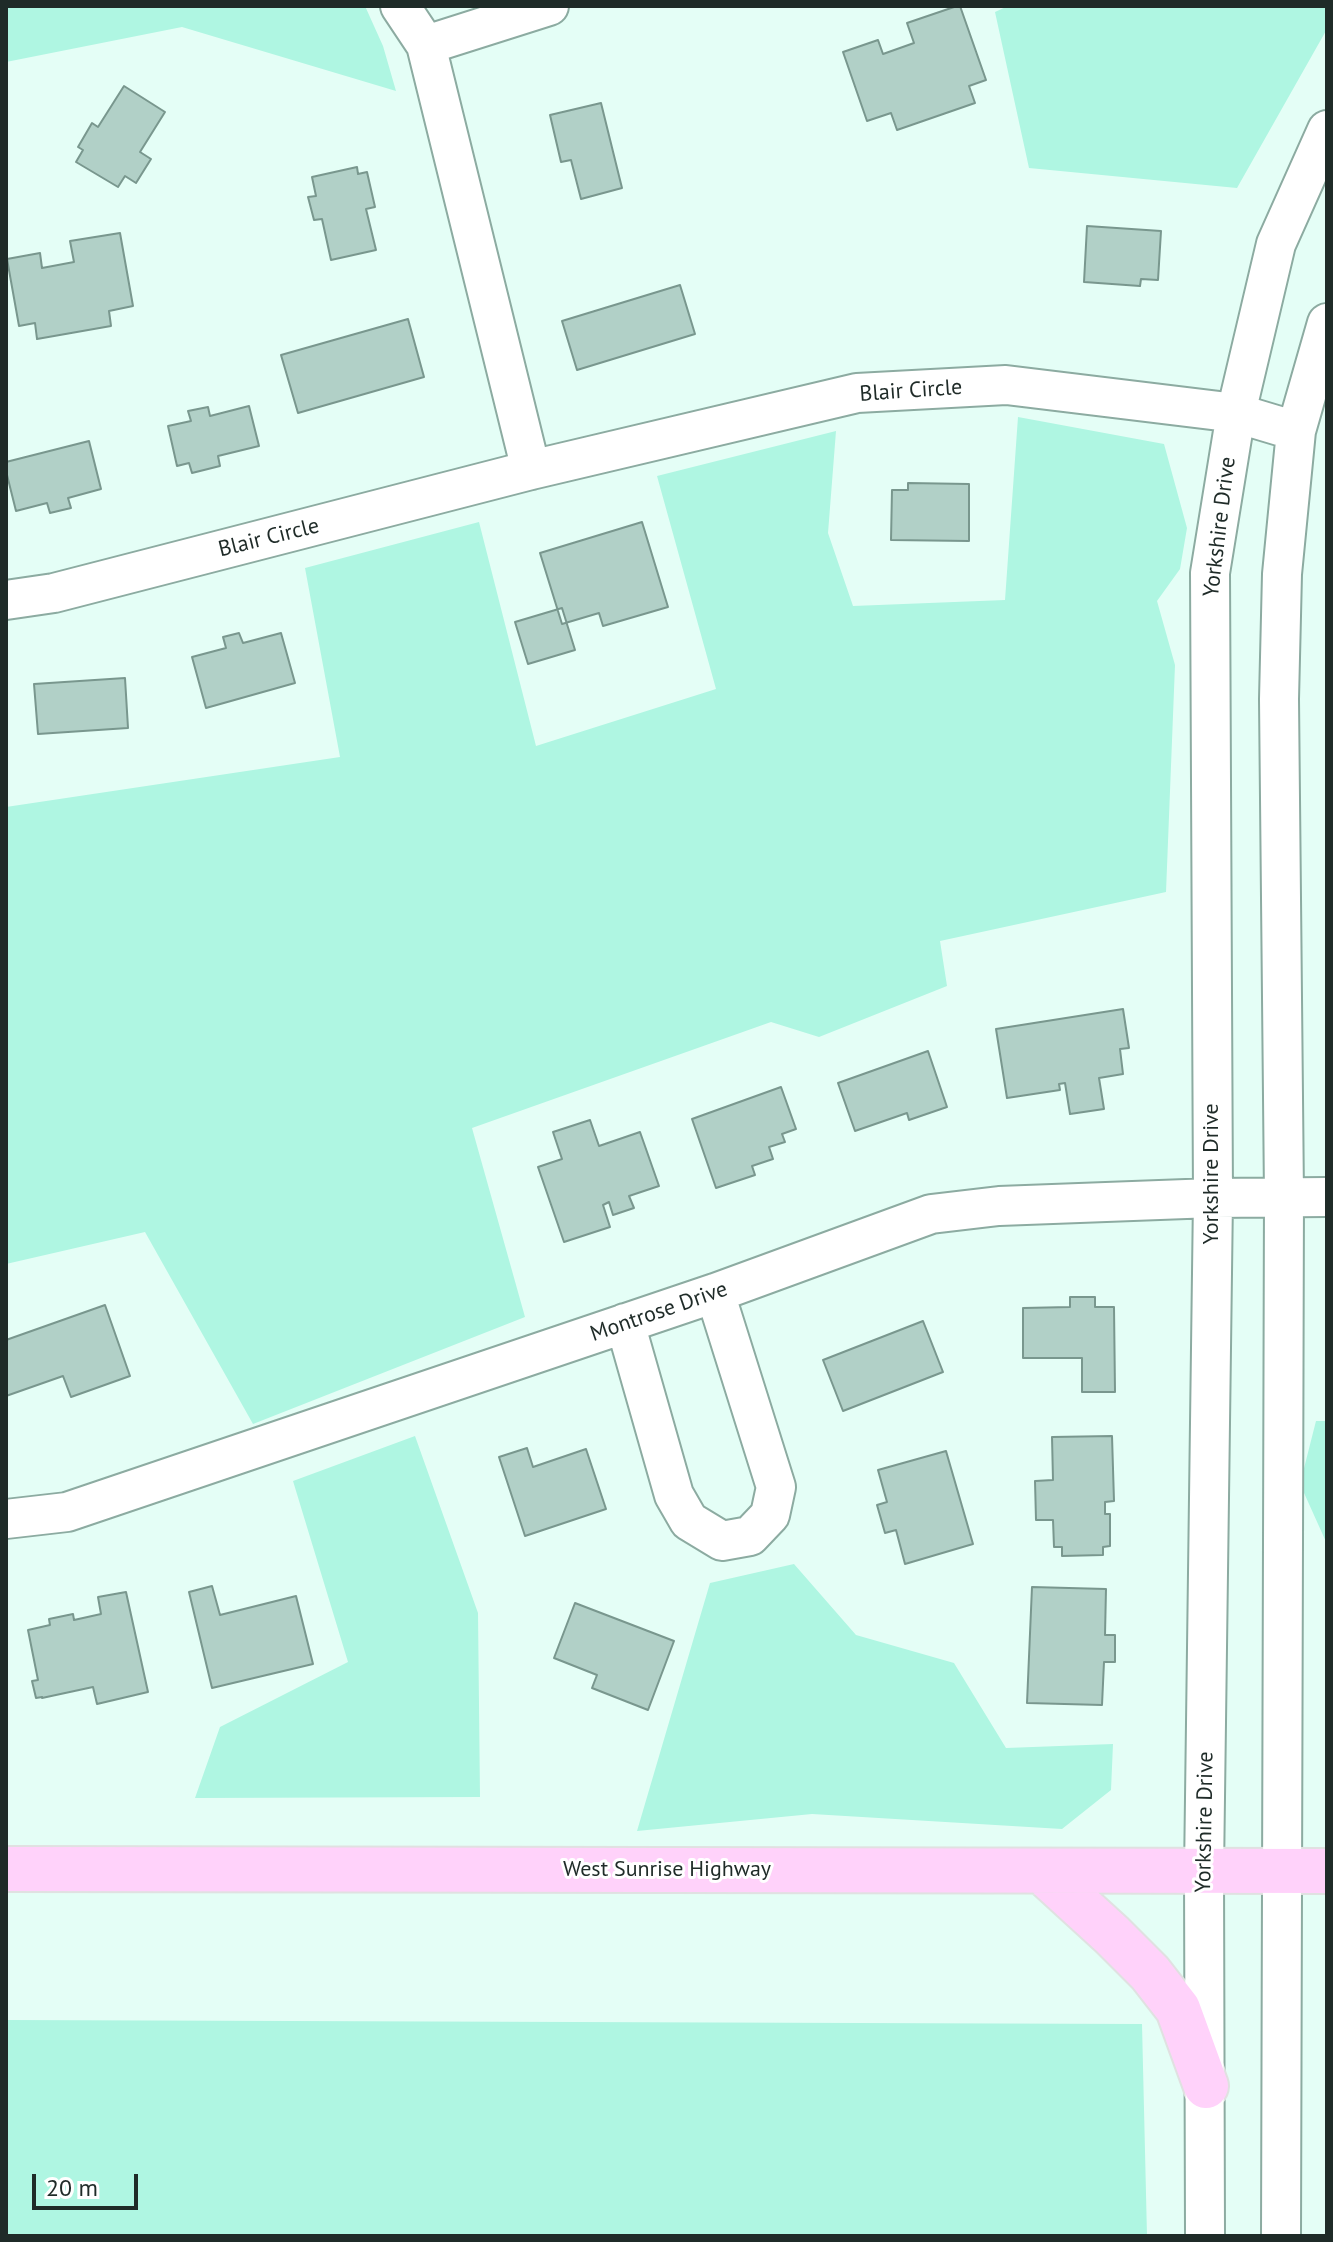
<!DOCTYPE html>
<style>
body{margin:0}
#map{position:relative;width:1333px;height:2242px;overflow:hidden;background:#e4fef6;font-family:"PT Sans",sans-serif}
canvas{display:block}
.frame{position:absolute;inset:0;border:8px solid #1f2b28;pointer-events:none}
.scale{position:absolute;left:32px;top:2174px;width:106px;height:36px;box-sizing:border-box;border:4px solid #1f2b28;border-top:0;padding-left:10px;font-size:24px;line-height:28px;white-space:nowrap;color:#1f2b28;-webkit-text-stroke:6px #fff;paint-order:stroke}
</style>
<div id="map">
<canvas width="1333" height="2242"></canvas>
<div class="frame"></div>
<div class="scale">20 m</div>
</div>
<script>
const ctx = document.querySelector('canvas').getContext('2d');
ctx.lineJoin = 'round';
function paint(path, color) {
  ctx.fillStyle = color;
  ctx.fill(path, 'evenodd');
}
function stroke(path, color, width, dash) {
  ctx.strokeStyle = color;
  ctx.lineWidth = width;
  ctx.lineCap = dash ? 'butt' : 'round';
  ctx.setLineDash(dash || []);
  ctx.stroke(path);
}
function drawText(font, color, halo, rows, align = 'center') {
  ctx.font = font + ' "PT Sans",sans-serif';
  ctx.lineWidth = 6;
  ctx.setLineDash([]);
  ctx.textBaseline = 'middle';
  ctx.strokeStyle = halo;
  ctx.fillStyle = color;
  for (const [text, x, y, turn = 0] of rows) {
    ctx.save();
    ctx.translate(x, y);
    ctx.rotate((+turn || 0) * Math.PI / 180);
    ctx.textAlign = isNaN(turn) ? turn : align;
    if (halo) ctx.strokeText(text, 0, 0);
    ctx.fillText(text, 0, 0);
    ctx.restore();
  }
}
paint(new Path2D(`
 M6 6H365L383 46 396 91 182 27 6 62Z
 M1008 6H1327V29L1237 188 1029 168 995 12Z
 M1018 417 1164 444 1187 528 1180 569 1157 601 1175 665 1166 892 940 941 947 986 819 1037 771 1022 472 1128 525 1317 253 1424 145 1232 6 1264V807L340 757 305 568 479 522 536 746 716 689 657 476 836 431 828 533 853 606 1005 600Z
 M1316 1421H1327V1544L1300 1484Z
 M415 1436 478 1613 480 1797 195 1798 220 1727 348 1662 293 1481Z
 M794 1564 856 1635 954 1663 1006 1748 1113 1744 1111 1790 1062 1829 812 1814 637 1831 710 1583Z
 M6 2020 1142 2024 1147 2236H6Z`), '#aff6e2');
const building = new Path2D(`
 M957 6H960L986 80 969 86 975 103 897 130 891 113 867 121 843 52 878 40 883 54 914 43 907 23Z
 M124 86 165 112 140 152 151 159 136 183 125 176 118 187 76 162 83 150 78 147 92 123 98 127Z
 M601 103 622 188 581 199 571 160 561 162 550 115Z
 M357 167 358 174 367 172 375 207 366 209 376 250 331 260 322 219 314 220 308 197 316 196 312 177Z
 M1087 226 1161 231 1158 280 1141 279 1140 286 1084 282Z
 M120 233 133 306 109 311 111 326 37 339 35 323 19 326 7 259 40 253 42 268 74 262 70 241Z
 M680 285 695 334 577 370 562 321Z
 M408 319 424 377 298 413 281 355Z
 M249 406 259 446 218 456 220 466 192 473 189 463 177 466 168 426 191 421 188 411 208 407 210 416Z
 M89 441 101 489 68 498 71 508 50 513 47 503 16 511 6 471V462Z
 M908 483 969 484V541L891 540 892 490H908Z
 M642 522 668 607 603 626 599 613 562 624 540 553Z
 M562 608 575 650 528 664 515 622Z
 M239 633 243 643 281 633 295 683 206 708 192 657 226 648 223 637Z
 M125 678 128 728 38 734 34 684Z
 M1123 1009 1129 1048 1120 1049 1123 1074 1099 1078 1104 1109 1070 1114 1065 1083 1059 1084 1060 1090 1007 1098 996 1029Z
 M928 1051 947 1107 909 1120 907 1113 855 1131 838 1083Z
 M781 1087 796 1129 782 1134 785 1142 769 1147 773 1159 752 1166 755 1175 716 1188 692 1119Z
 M590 1120 599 1146 640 1132 659 1186 629 1196 634 1208 613 1215 609 1202 603 1205 610 1227 564 1242 538 1167 562 1159 553 1132Z
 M1070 1297H1095V1307H1114L1115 1392H1082V1358H1023V1308L1070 1307Z
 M105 1305 130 1376 71 1397 63 1376 6 1396V1340Z
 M923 1321 943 1372 843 1411 823 1360Z
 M1112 1436 1114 1501 1105 1502V1514H1110V1546L1103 1547V1555L1062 1556V1547H1054L1053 1520H1036L1035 1481 1053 1480 1052 1437Z
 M527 1448 533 1467 586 1449 606 1509 525 1536 499 1457Z
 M946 1451 973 1544 905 1564 896 1530 885 1533 877 1505 887 1502 878 1470Z
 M212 1586 220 1615 296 1596 313 1664 212 1688 189 1592Z
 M1032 1587 1106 1589 1105 1635H1115V1662H1104L1102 1705 1027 1703Z
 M126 1592 148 1692 97 1704 93 1687 42 1698V1697L36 1698 32 1681 38 1680 28 1630 50 1625 49 1619 73 1614 74 1620 101 1614 98 1597Z
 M575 1603 674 1641 648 1710 592 1688 597 1675 554 1658Z`);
paint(building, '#b1d0c7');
stroke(building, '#79978e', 2);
const minor = new Path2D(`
 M400 6 426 45 531 470
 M426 45 549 6
 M6 600 54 593 531 470 857 393 1006 385 1236 413 1296 431
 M625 1323 674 1495 689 1521 722 1541 750 1536 770 1515 776 1487 715 1293
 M6 1519 67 1512 715 1293 931 1214 999 1206 1213 1198 1327 1197
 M1205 2236 1204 1872 1213 1198 1210 573 1236 413 1276 244 1327 130
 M1281 2236 1284 1196 1279 699 1282 574 1296 431 1327 323`);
const major = new Path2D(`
 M6 1869 1327 1871
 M1042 1871 1112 1935 1150 1973 1178 2009 1206 2086`);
stroke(minor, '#8caba1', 42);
stroke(major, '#e0e1e1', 48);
stroke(minor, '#fff', 38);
stroke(major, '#ffd2fa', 44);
drawText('22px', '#1f2b28', '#fff', [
 ["Blair Circle",911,391,-4],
 ["Yorkshire Drive",1220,527,-83],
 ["Blair Circle",269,538,-14],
 ["Yorkshire Drive",1212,1174,-90],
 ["Montrose Drive",659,1312,-19],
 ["Yorkshire Drive",1205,1822,-89],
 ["West Sunrise Highway",667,1870]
]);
</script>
